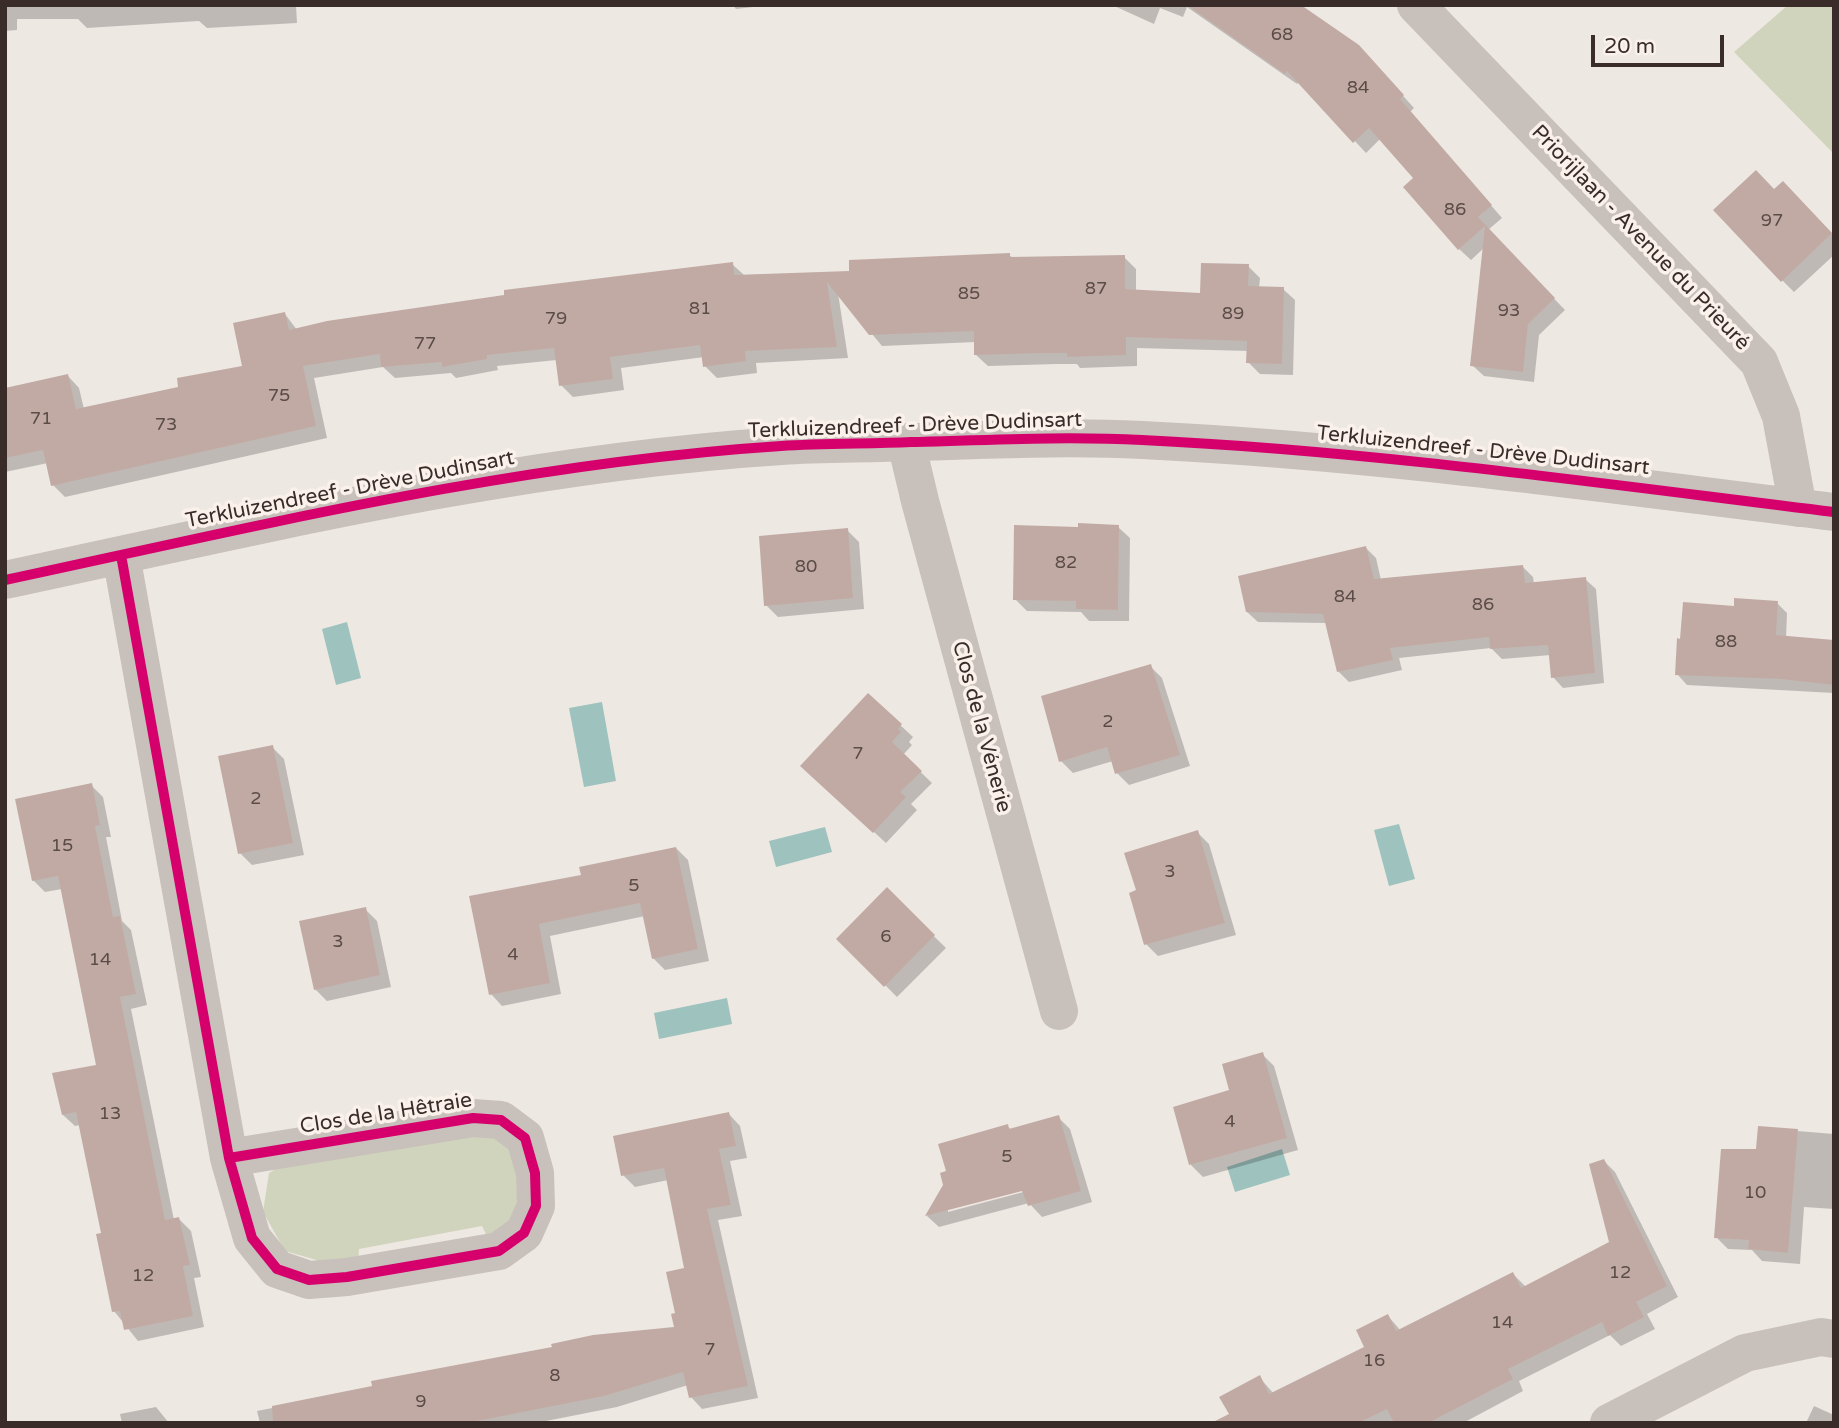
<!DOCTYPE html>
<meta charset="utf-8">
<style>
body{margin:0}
#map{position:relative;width:1839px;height:1428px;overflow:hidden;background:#eee8e3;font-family:"Varela Round",sans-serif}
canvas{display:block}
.frame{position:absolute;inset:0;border:7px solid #392c29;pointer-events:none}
.scale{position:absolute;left:1591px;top:35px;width:133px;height:32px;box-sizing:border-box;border:4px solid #392c29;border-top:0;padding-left:9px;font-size:21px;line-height:24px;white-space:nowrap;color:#392c29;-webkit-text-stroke:5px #faf1ea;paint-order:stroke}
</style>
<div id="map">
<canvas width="1839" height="1428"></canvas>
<div class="frame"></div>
<div class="scale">20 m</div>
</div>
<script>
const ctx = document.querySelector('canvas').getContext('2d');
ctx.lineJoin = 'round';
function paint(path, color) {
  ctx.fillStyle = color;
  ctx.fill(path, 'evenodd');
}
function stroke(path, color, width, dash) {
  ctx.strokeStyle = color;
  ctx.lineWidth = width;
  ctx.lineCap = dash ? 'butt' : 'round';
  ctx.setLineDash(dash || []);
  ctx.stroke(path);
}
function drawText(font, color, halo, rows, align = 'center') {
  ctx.font = font + ' "Varela Round",sans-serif';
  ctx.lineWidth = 7;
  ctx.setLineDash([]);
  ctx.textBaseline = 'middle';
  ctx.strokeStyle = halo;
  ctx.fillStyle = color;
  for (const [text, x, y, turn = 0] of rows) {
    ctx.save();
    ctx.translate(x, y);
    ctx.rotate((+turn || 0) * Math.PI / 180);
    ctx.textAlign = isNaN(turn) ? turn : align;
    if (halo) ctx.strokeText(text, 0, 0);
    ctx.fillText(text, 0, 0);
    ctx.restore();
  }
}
paint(new Path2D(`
 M1788 5H1834V154L1734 52Z
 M489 1133 512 1149 522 1173 517 1223 489 1240 482 1226 359 1249 358 1264 334 1265 285 1251 263 1212 269 1173 286 1163Z`), '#d1d4bc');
paint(new Path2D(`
 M347 622 361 678 336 685 322 629Z
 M602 702 616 781 584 787 569 708Z
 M1399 824 1415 879 1389 886 1374 830Z
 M825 827 832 852 776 867 769 841Z
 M727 998 732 1024 659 1039 654 1013Z
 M1282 1149 1290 1175 1235 1192 1227 1167Z`), '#9ec2be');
paint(new Path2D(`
 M5 5H296L297 23 207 28 199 21 87 28 78 19H17V30L5 31V44Z
 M733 5H771L736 9Z
 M1112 5H1298L1370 59 1414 108 1410 112 1502 218 1488 230 1565 310 1539 335 1534 382 1484 376 1472 365 1484 248 1471 260 1459 249 1416 178 1381 138 1366 153 1299 81 1297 84 1187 7 1183 17 1160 8 1154 24Z
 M1774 191 1795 195 1834 236V255L1794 292 1782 280Z
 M1009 255 1013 258 1124 257 1136 269V292L1202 295 1248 266 1260 278 1259 288 1283 289 1295 300 1293 375 1260 374 1248 362 1249 351 1137 348V366L1080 368 1077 364H1057L988 366 976 355V342L882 346 838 293 848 358 756 363 757 373 717 378 705 366 704 357 621 368 624 390 573 397 561 385 557 360 497 366 498 370 456 378 451 373 395 378 383 367 314 378 327 438 65 497 53 485 48 463 5 472V389L68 376 79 388 84 409 181 388 244 367 285 314 297 330 732 264 744 275 851 273Z
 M1016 527H1118L1130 538 1129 621H1089L1081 612 1027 611 1015 599Z
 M847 530 859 542 864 609 778 617 766 605Z
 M1366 548 1376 558 1381 580 1523 567 1533 577 1534 584 1585 579 1596 589 1604 683 1563 688 1553 677 1551 655 1502 659 1491 648 1399 658 1402 670 1349 682 1338 671 1327 623 1258 622 1247 612Z
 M1777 603 1787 613 1786 638 1834 642V693L1687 685 1677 674 1735 608Z
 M1150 666 1162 678 1190 766 1129 785 1117 773 1113 761 1073 773 1061 761Z
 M868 695 913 737 909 742 912 745 903 755 932 783 911 804 917 810 886 843 814 777Z
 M272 747 284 759 304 855 252 865 240 853Z
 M91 785 103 797 111 837H106L122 921 131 930 147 1005 131 1009 174 1220 179 1219 191 1231 201 1277 194 1278 204 1327 138 1341 114 1311 103 1235 80 1125 75 1126 63 1115 98 1066 62 889 45 892 33 880Z
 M1197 832 1209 844 1236 935 1158 956 1146 944 1138 891Z
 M676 848 688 860 709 961 665 970 653 958 645 916 550 936 561 994 502 1006 491 994 471 897 583 876Z
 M887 890 946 948 897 997 839 939Z
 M365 909 377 921 391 987 327 1001 315 989Z
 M1262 1054 1274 1066 1298 1150 1203 1177 1191 1165 1175 1108 1231 1092Z
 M729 1114 740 1126 747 1158 730 1161 742 1216 718 1220 758 1398 702 1409 691 1397 688 1385 617 1407 536 1423H260L257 1411 676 1328 686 1269 668 1180 635 1187 623 1175Z
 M1058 1117 1070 1129 1092 1202 1042 1217 1029 1203 939 1227 927 1216 945 1186 948 1172 1007 1126 1012 1130ZM1030 1187 1031 1190 948 1212V1208Z
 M1760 1128 1834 1134V1209L1804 1207 1800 1264 1762 1261 1752 1250 1728 1249 1716 1237 1758 1150Z
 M1604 1161 1615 1172 1678 1297 1647 1314 1655 1329 1621 1346 1610 1335 1519 1381 1523 1391 1463 1423H1216L1231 1415 1260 1378 1274 1394 1367 1348 1388 1316 1401 1331 1513 1274 1526 1287 1611 1243Z
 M1814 1406 1834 1415V1423H1806Z
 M156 1407 169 1423H122L120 1414Z`), '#0003');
paint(new Path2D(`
 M1187 5H1301L1359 45 1404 95 1400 99 1492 205 1478 217 1555 298 1528 324 1523 372 1470 366 1485 226 1458 250 1403 187 1413 178 1369 128 1353 143 1287 71 1285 74Z
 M1756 170 1774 189 1783 181 1832 233 1781 282 1713 210Z
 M1010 253V257L1125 255V289L1200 293 1201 263 1249 264 1248 286 1284 287 1282 364 1246 363 1247 341 1126 337V355L1067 357V353H1044L974 355V331L869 335 827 282 837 347 745 351 746 361 703 367 700 345 610 357 613 379 559 386 554 348 487 355V359L442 367V362L381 367 380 354 303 366 316 426 51 486 43 450 5 458V388L68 374 76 409 178 387 177 378 242 366 233 323 285 312 289 330 327 321 504 295V290L733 262 734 275 849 271V260Z
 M1078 523 1119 525 1118 610 1076 609V601L1013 600 1014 525 1078 527Z
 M848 528 853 598 764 606 759 536Z
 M1366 546 1374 579 1523 565 1525 583 1586 577 1595 673 1551 678 1548 645 1490 649 1489 637 1390 648 1393 660 1337 672 1323 614 1246 612 1238 576Z
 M1734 598 1778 601 1776 635 1834 640V685L1781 679 1675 675 1677 638 1680 639 1683 602 1734 606Z
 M1151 664 1180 755 1115 774 1107 747 1059 762 1041 696Z
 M868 693 902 724 898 729 901 732 892 742 922 771 900 792 906 797 873 833 800 766Z
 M273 745 293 843 238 854 218 756Z
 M92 783 100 825 95 826 113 917 120 916 136 994 120 997 165 1220 179 1217 190 1265 183 1266 193 1316 124 1330 120 1311 112 1312 96 1234 101 1233 76 1112 62 1115 52 1073 96 1065 58 876 32 881 15 799Z
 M1198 830 1225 923 1144 945 1129 893 1136 890 1124 853Z
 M676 847 698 949 652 959 640 903 539 924 550 983 489 995 469 896 581 875 579 867Z
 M887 887 935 935 884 987 836 939Z
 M366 907 380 975 314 990 299 921Z
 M1263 1052 1287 1138 1189 1165 1173 1107 1229 1090 1222 1064Z
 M729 1112 736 1146 719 1149 731 1205 707 1209 748 1386 689 1398 683 1372 604 1396 467 1423H273L272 1406 372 1386 371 1381 552 1347 551 1344 593 1335 674 1327 671 1314 675 1313 666 1272 684 1268 664 1168 621 1176 613 1136Z
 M1059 1115 1081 1191 1028 1206 1022 1191 925 1216 943 1185 940 1173 946 1171 938 1144 1008 1124 1009 1129Z
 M1758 1126 1798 1129 1788 1253 1748 1249 1749 1240 1714 1238 1721 1149H1756Z
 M1604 1159 1667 1286 1636 1302 1644 1317 1608 1336 1602 1322 1508 1369 1513 1379 1428 1423H1394L1387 1409 1358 1423H1211L1229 1414 1219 1397 1260 1375 1269 1394 1364 1347 1356 1330 1388 1314 1396 1331 1513 1272 1521 1288 1609 1242 1589 1164Z`), '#c2aaa4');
stroke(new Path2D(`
 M1416 5 1759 362 1781 416 1798 508
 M906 442 920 501 1059 1011
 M121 555 229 1158 252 1238 277 1269 309 1280 347 1277 499 1251 524 1233 536 1206 535 1173 525 1138 501 1120 473 1118 229 1158
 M5 580C262 525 518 463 781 446 824 443 868 444 911 442 988 440 1065 436 1142 440 1374 451 1604 484 1834 512
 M1609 1423 1745 1353 1821 1337 1834 1339`), '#c8c0bb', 38);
stroke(new Path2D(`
 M121 555 229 1158 252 1238 277 1269 309 1280 347 1277 499 1251 524 1233 536 1206 535 1173 525 1138 501 1120 473 1118 229 1158
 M5 580C262 525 518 463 781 446 824 443 868 444 911 442 988 440 1065 436 1142 440 1374 451 1604 484 1834 512`), '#d6006c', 10);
drawText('18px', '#5b4c48', null, [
 ["68",1282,35],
 ["84",1358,88],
 ["86",1455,210],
 ["97",1772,221],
 ["87",1096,289],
 ["85",969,294],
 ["81",700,309],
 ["93",1509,311],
 ["89",1233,314],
 ["79",556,319],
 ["77",425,344],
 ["75",279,396],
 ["71",41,419],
 ["73",166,425],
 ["82",1066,563],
 ["80",806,567],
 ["84",1345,597],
 ["86",1483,605],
 ["88",1726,642],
 ["2",1108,722],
 ["7",858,754],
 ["2",256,799],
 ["15",62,846],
 ["3",1170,872],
 ["5",634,886],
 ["6",886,937],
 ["3",338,942],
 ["4",513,955],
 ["14",100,960],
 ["13",110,1114],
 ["4",1230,1122],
 ["5",1007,1157],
 ["10",1755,1193],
 ["12",1620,1273],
 ["12",143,1276],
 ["14",1502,1323],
 ["7",710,1350],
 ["16",1374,1361],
 ["8",555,1376],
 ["9",421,1402]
]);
drawText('21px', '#392c29', '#faf1ea', [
 ["Priorijlaan - Avenue du Prieuré",1640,238,46],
 ["Terkluizendreef - Drève Dudinsart",915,426,-2],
 ["Terkluizendreef - Drève Dudinsart",1483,451,6],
 ["Terkluizendreef - Drève Dudinsart",350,490,-11],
 ["Clos de la Vénerie",981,727,75],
 ["Clos de la Hêtraie",386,1114,-9]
]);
</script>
